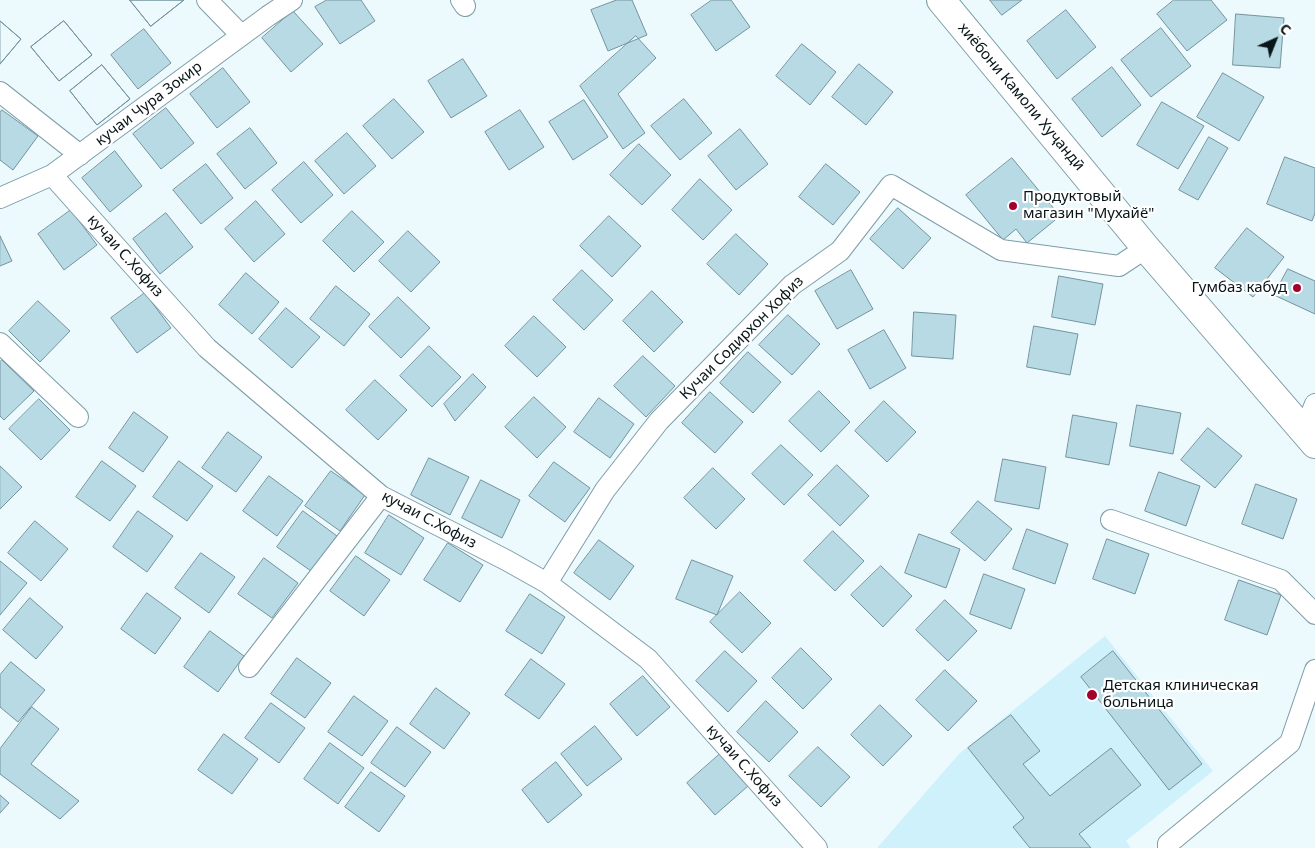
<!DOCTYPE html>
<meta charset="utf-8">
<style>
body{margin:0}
#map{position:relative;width:1315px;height:848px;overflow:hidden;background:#ecfafe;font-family:"Noto Sans",sans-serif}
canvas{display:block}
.north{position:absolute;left:1250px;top:15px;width:50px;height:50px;-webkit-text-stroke:4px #fff;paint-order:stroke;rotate:44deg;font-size:14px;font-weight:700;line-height:20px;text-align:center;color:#091619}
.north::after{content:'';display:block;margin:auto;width:18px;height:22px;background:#091619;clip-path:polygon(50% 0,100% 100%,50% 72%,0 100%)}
</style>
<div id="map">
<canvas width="1315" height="848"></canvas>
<div class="north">С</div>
</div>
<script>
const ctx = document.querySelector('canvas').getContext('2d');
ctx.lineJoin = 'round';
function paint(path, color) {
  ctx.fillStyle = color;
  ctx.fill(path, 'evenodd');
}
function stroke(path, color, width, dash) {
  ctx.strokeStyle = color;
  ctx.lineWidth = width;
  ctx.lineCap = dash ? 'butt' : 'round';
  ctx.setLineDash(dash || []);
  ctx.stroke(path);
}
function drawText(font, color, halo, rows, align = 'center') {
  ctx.font = font + ' "Noto Sans",sans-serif';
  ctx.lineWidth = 4.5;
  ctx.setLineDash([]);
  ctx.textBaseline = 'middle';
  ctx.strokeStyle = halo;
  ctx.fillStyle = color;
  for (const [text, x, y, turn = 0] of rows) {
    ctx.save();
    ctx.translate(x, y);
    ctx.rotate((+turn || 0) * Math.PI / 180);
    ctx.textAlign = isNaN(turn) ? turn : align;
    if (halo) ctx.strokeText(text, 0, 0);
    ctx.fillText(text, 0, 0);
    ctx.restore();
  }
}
paint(new Path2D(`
 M1105 636 1213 771 1126 841 1131 848H877L959 754Z`), '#cef1fc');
const building = new Path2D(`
 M130 0H184L151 26Z
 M130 0H184L151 26Z
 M327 0H361L375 21 340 44 315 7Z
 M617 0H632L647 35 608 51 591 10Z
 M712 0H731L750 27 716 51 691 15Z
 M990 0H1022L1002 15Z
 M1174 0H1211L1227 20 1187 51 1157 14Z
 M1066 10 1096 47 1057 79 1027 41Z
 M293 11 323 44 291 72 262 38Z
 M1236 14 1284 18 1280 68 1233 65Z
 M0 21 21 39 0 64Z
 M0 21 21 39 0 64Z
 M64 21 92 55 59 81 31 47Z
 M64 21 92 55 59 81 31 47Z
 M1161 28 1191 66 1151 97 1121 60Z
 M144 29 171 63 138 89 111 55Z
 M636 36 656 58 618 94 645 133 623 149 580 86Z
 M802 44 836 72 810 105 776 76Z
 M463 59 487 96 451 118 428 81Z
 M859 64 893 92 866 125 832 97Z
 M102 65 130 99 97 125 70 91Z
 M102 65 130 99 97 125 70 91Z
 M1112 67 1141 105 1102 137 1072 99Z
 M223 68 250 102 217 128 190 94Z
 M1223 73 1264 97 1239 141 1197 117Z
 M394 99 424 132 392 159 363 126Z
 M684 99 712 133 680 160 651 126Z
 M584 100 608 137 573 160 549 122Z
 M1162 102 1204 126 1178 169 1137 145Z
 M166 108 194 143 161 169 133 134Z
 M2 110 38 136 13 170 0 160V113Z
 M520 110 544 147 509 170 485 132Z
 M250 128 277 163 245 189 217 154Z
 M740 129 768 164 736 190 708 156Z
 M347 133 376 166 344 194 315 161Z
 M1209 137 1228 148 1198 200 1179 190Z
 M639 144 671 175 642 205 610 175Z
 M115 151 142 186 110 212 82 178Z
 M1285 157 1315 168V213L1312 221 1267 204Z
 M1012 158 1060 216 1027 243 1016 229 1003 240 966 195Z
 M304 162 333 195 301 223 272 190Z
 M206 164 233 198 201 224 173 190Z
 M826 164 860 192 833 225 799 197Z
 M700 179 732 210 703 240 672 210Z
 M256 201 285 234 254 262 225 229Z
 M898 208 931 238 903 269 870 239Z
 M71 210 97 245 64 270 38 234Z
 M352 211 384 242 354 272 323 241Z
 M166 213 193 247 160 274 133 239Z
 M609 216 641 246 612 277 580 246Z
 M1247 228 1284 257 1253 297 1215 268Z
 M408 231 440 262 411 292 379 261Z
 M736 234 768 264 739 295 707 264Z
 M0 236 12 261 0 266Z
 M1288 269 1315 281V314L1274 295Z
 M582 270 613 300 584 330 553 300Z
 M851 270 873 309 837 329 815 291Z
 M246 273 279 302 252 334 219 305Z
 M1059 276 1103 284 1095 325 1052 317Z
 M336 286 370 314 344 346 310 319Z
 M652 291 683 322 654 352 623 321Z
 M145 293 171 328 137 353 111 318Z
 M398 297 430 328 401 358 369 327Z
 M38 301 70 331 40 362 9 331Z
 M286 308 320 337 292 368 259 339Z
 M914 312 956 315 953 359 912 356Z
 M788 315 820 344 792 375 759 345Z
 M534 316 566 347 537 377 505 346Z
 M1034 326 1078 334 1070 375 1027 367Z
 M884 330 906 368 870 389 848 350Z
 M429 346 461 377 432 407 400 376Z
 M748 352 781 382 753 413 720 383Z
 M643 356 675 386 646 417 614 386Z
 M2 360 34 391 4 420 0 416V362Z
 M473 374 486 387 455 421 444 404Z
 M375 380 407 410 378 440 346 410Z
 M819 391 850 422 821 452 789 421Z
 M710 392 743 422 715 453 682 423Z
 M534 397 566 427 537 458 505 427Z
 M599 398 634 424 610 458 574 432Z
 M39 399 70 430 41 460 9 429Z
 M884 401 916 432 887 462 855 431Z
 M1137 405 1181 413 1173 454 1130 446Z
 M134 412 168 437 143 472 109 448Z
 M1073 415 1117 423 1109 465 1066 457Z
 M1208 428 1242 456 1215 488 1181 460Z
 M228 432 262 457 236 492 202 468Z
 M781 445 813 475 784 505 752 474Z
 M429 458 469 477 450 515 411 495Z
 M1003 459 1046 467 1039 509 995 501Z
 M102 461 136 486 110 521 76 497Z
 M179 461 213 486 187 521 153 497Z
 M554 462 590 488 565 522 529 496Z
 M837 465 869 496 840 526 808 495Z
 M0 466 22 487 0 509Z
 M713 468 745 499 716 529 684 498Z
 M331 471 365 495 340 531 305 506Z
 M1159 472 1200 486 1186 526 1145 511Z
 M269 476 303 501 277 536 243 511Z
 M481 480 520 500 502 538 462 518Z
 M1256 484 1297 499 1283 539 1242 524Z
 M978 501 1012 529 985 561 951 533Z
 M138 511 173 536 147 572 113 547Z
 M303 511 337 536 311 571 277 547Z
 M389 515 424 538 401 575 365 553Z
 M35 521 68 549 41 581 8 553Z
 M1027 529 1068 544 1055 584 1013 569Z
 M833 531 864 561 835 591 804 561Z
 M919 534 960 549 946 588 905 573Z
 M1107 539 1149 554 1135 594 1093 579Z
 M599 540 634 566 610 600 574 573Z
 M448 543 483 565 460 602 424 580Z
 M201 553 235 577 209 613 175 588Z
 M356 556 390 580 364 616 330 591Z
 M264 558 298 583 272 618 238 594Z
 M692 560 733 576 717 615 676 599Z
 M0 561 27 583 0 615Z
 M881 566 912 596 883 627 851 595Z
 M984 574 1025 589 1011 629 970 614Z
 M1239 580 1281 595 1267 635 1225 620Z
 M740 592 771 623 742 653 710 622Z
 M147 593 181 618 155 654 121 629Z
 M530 594 565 617 542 654 506 631Z
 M30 598 63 627 36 659 3 630Z
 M945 600 977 631 948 661 916 630Z
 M210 631 244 656 218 692 184 667Z
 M801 648 832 679 803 709 772 678Z
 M725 651 757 681 728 712 696 681Z
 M1113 651 1202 764 1169 790 1081 677Z
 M297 658 331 683 305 718 271 694Z
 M531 659 565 684 539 719 505 695Z
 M11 662 45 690 18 722 0 707V675Z
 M945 670 977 701 948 731 916 700Z
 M643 676 670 707 637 736 610 704Z
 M436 688 470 713 444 749 410 724Z
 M354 696 388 721 362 756 328 732Z
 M766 701 798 732 769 762 737 732Z
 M271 703 305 728 279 763 245 738Z
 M880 705 912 736 883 766 851 735Z
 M32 707 59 729 31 764 79 801 60 819 0 774V749Z
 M1011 715 1040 751 1023 764 1050 796 1111 748 1141 785 1079 834 1091 848H1030L1013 827 1024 818 968 748Z
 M595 726 622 759 587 786 561 754Z
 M397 727 431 752 405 787 371 763Z
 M224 734 258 759 232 794 198 770Z
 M330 743 364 768 338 804 304 779Z
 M818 747 850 777 821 807 789 776Z
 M720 754 748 786 715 815 687 783Z
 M556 762 582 795 548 823 522 790Z
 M371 772 405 796 379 832 345 807Z
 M0 795 9 803 0 813Z`);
paint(building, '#b7dae5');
stroke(building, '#73939d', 1);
const street = new Path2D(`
 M207 0 241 35
 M461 0 465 6
 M0 92 80 155
 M52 175 207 348 381 496 506 560 547 583 648 659 817 848
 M0 198 52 175 268 16 292 0
 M0 343 78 417
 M1311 414 1315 404
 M1111 520 1281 580 1315 614
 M547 583 605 490 659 421 792 285 840 251 891 185 1001 250 1119 266 1146 248
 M249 667 381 496
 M1168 848V844L1290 743 1315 670`);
const primary = new Path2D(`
 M941 0 1146 248 1315 444`);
stroke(street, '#7d9da8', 22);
stroke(primary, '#7d9da8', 30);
stroke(street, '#fff', 20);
stroke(primary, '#fff', 28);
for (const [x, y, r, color] of [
 [1013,206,5,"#a2012d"],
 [1297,288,5,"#a2012d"],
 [1092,695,6,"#a2012d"]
]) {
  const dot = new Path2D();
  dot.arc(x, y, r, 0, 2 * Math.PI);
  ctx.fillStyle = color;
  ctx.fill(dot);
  stroke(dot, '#fff', 2);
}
drawText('15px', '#091619', '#fff', [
 ["хиёбони Камоли Хуҷандӣ",1021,97,50],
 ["кучаи Чура Зокир",149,104,-37],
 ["кучаи С.Хофиз",125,256,48],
 ["Кучаи Содирхон Хофиз",742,338,-45],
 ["кучаи С.Хофиз",429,520,28],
 ["кучаи С.Хофиз",744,766,48]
]);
drawText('15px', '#091619', '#fff', [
 ["Продуктовый",1023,197],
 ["магазин \"Мухайё\"",1023,214],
 ["Гумбаз кабуд",1287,288,"right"],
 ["Детская клиническая",1103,686],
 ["больница",1103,703]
], 'left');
</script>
